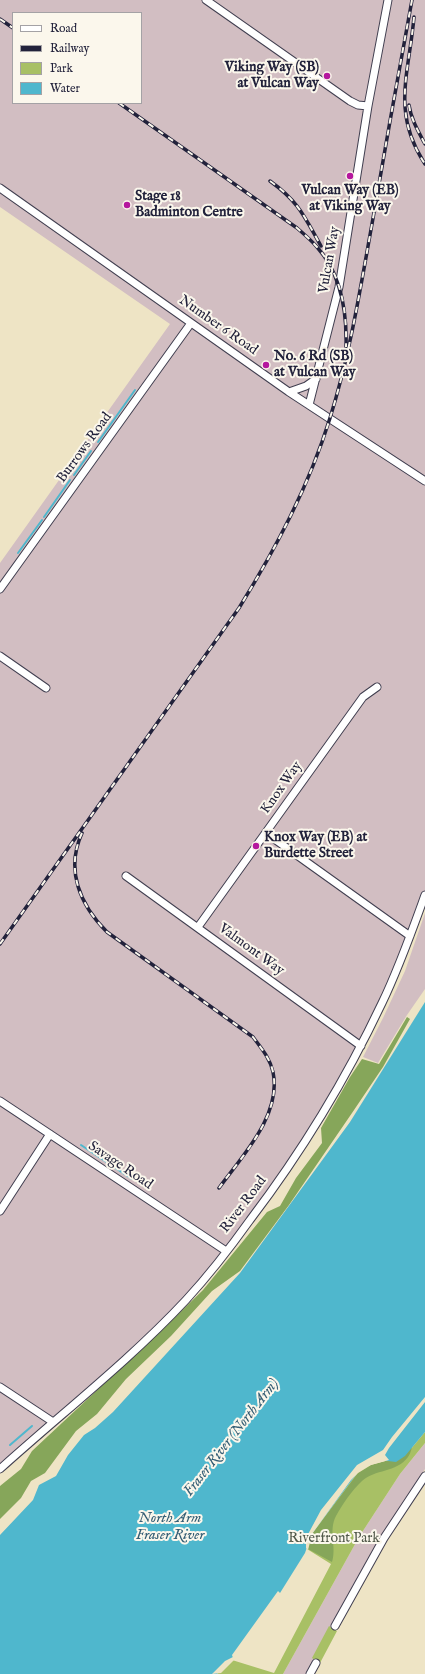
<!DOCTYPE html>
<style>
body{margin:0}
#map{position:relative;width:425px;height:1674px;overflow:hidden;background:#eee4c5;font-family:"IM FELL English",serif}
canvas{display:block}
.legend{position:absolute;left:12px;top:12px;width:130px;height:92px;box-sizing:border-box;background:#fbf7ec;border:1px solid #a4a2a5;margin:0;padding:5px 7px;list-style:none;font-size:12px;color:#22223b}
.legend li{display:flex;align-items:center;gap:8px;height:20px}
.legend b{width:20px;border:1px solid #a4a2a5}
</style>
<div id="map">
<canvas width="425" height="1674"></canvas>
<ul class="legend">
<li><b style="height:5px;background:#fff"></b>Road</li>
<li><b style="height:5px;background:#22223b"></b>Railway</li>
<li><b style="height:11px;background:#a8c065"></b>Park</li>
<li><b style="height:11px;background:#4fb7cd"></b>Water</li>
</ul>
</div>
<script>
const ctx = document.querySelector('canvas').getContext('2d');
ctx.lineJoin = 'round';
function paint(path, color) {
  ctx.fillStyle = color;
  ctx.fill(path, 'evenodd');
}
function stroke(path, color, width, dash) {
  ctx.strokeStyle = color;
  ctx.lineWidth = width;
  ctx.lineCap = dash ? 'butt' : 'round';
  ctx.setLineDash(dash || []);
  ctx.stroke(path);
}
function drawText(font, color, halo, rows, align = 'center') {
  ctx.font = font + ' "IM FELL English",serif';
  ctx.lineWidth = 4;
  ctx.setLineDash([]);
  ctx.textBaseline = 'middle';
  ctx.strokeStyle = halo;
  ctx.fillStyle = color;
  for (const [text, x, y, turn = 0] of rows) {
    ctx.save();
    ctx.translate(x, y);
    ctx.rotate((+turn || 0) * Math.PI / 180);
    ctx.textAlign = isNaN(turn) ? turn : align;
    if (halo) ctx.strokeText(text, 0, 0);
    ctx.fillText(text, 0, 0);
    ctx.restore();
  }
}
paint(new Path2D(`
 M0 0H425V895L361 1046 282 1176 185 1301 0 1469V563L170 324 0 207ZM13 13H141V103H13Z
 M425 913V989L407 1015 378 1063 363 1057 383 1018 405 971Z
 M425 1443V1469L373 1549 306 1674H283L359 1537 400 1474Z`), '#d2bec2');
paint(new Path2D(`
 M425 1432V1443L400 1474 359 1537 283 1674H217L232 1660 274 1673 331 1564 307 1549 311 1535 361 1468 405 1456Z
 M329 1626 337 1631 320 1663 312 1658Z`), '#a8c065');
paint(new Path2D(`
 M407 1017 410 1019 383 1067 352 1113 289 1205 240 1271 212 1291 171 1336 126 1379 97 1414 76 1431 45 1473 31 1481 21 1498 0 1519V1486L21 1469 32 1451 170 1322 203 1290 267 1212 280 1206 296 1178 322 1143 321 1128 350 1077 362 1059 379 1064Z
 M413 1443C412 1447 411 1453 408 1457 396 1473 375 1469 362 1481 352 1490 342 1505 336 1516 328 1531 337 1547 332 1562L308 1549 312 1534 358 1473 371 1465 389 1460Z`), '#86a65a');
paint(new Path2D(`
 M425 1002V1432L405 1456 396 1462 380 1460 361 1468 311 1535 305 1553 280 1593 278 1591 232 1655 233 1658 217 1674H0V1535L33 1500 39 1485 56 1476 68 1455 84 1435 95 1428 113 1412 240 1273 350 1122Z`), '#4fb7cd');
paint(new Path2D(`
 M425 1397V1402L389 1448 385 1455 389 1460 371 1465 358 1473 351 1480 312 1534 308 1550 306 1548V1538L321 1510 357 1465 383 1450 392 1437Z
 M233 1657 234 1660 221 1673 212 1674 225 1661Z`), '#eee4c5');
stroke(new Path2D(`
 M98 442 135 390
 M74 475 91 451
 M44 517 70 480
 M18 553 42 520
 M81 1145 132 1179
 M10 1445 32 1426`), '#4fb7cd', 2);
const minor = new Path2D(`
 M206 0 350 101 358 105 368 106
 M0 188 289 392 425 481
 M289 392 306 386 316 379
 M309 405 339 287 368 106 388 0
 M0 589 191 323
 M0 656 46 688
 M266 833 410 936
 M126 876 361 1046
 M198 927 363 697 377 687
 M0 1101 226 1251
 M0 1211 50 1134
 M0 1387 53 1422
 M0 1469C62 1413 129 1361 186 1300 209 1275 230 1248 250 1220 301 1153 346 1079 382 1003 399 968 412 931 425 895
 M335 1626 384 1538 425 1476
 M310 1674 316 1663`);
stroke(minor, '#413f50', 9);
stroke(minor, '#fff', 7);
const rail = new Path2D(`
 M414 17C409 74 391 112 425 164
 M0 19 13 28
 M119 103 297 228C304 234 311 240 317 247 342 275 347 312 346 347
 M409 105C411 119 418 131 425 144
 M270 181C299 202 304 216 321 246
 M82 833C65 870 80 905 107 932L253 1037C261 1048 270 1058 273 1072 282 1115 242 1156 219 1188
 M0 944 239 608C276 548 309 486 330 418 350 354 360 290 372 224 385 149 398 75 412 0`);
stroke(rail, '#22223b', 3.5);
stroke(rail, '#fbf7ec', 2, [6]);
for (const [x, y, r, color] of [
 [327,76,4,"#b5179e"],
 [350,176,4,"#b5179e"],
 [127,205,4,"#b5179e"],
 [266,365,4,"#b5179e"],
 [256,846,4,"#b5179e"]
]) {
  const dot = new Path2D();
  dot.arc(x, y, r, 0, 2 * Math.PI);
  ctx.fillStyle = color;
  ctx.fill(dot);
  stroke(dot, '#fbf7ec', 1.5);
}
drawText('bold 14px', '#22223b', '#fbf7ec', [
 ["Viking Way (SB)",319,68,"right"],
 ["at Vulcan Way",319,84,"right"],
 ["Vulcan Way (EB)",350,191,"center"],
 ["at Viking Way",350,207,"center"],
 ["Stage 18",135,197],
 ["Badminton Centre",135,213],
 ["No. 6 Rd (SB)",274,357],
 ["at Vulcan Way",274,373],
 ["Knox Way (EB) at",264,838],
 ["Burdette Street",264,854]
], 'left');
drawText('14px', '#22223b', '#fbf7ec', [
 ["Vulcan Way",330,260,-80],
 ["Number 6 Road",218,326,35],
 ["Burrows Road",85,448,-54],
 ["Knox Way",282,788,-55],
 ["Valmont Way",251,950,36],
 ["Savage Road",120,1166,34],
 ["River Road",244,1205,-53]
]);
drawText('14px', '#51594a', '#fbf7ec', [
 ["Riverfront Park",334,1539]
]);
drawText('italic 15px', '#345e75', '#fbf7ec', [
 ["Fraser River (North Arm)",232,1438,-52],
 ["North Arm",170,1519],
 ["Fraser River",170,1536]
]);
</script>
